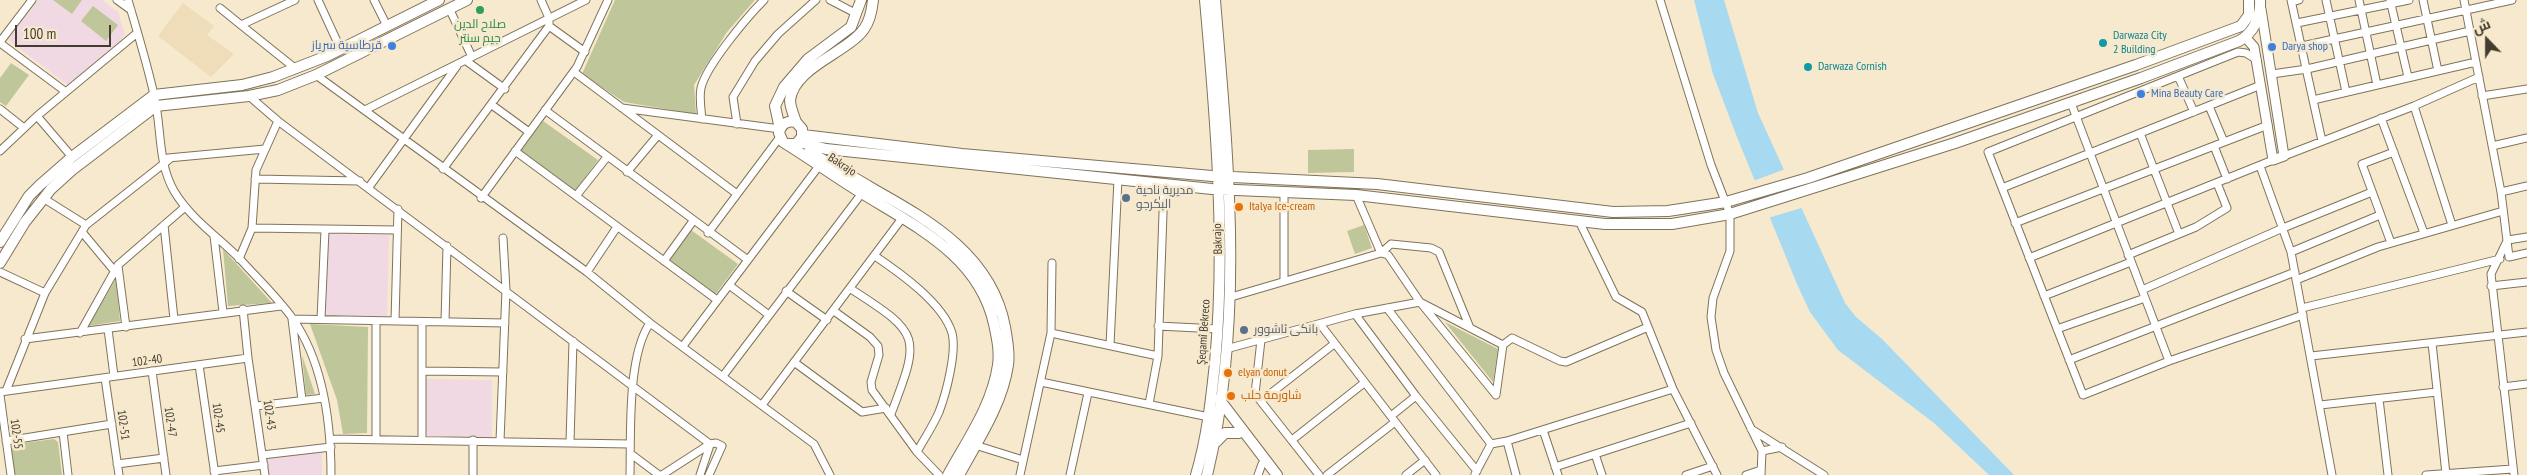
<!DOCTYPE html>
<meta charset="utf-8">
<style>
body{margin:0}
#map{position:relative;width:2527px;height:475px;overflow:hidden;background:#f7e9cd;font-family:"PT Sans Narrow",Cairo,sans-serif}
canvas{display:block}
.north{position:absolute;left:2462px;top:15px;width:50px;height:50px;-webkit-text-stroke:4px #f7e9cd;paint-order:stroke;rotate:338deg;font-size:14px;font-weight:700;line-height:20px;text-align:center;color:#423c31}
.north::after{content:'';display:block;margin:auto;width:18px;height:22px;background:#423c31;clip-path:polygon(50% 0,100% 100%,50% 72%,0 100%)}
.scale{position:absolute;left:15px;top:25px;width:96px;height:22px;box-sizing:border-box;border:2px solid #423c31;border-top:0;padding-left:6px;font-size:15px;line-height:18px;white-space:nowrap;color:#423c31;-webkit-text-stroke:4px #f7e9cd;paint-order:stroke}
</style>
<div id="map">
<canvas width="2527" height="475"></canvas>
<div class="north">ش</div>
<div class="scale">100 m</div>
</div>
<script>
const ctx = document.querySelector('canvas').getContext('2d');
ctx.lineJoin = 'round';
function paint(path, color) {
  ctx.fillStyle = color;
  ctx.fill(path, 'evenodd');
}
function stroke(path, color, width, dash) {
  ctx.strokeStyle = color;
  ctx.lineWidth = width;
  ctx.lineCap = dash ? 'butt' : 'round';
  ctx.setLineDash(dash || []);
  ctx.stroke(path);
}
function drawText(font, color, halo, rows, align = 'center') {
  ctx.font = font + ' "PT Sans Narrow",Cairo,sans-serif';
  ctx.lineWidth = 5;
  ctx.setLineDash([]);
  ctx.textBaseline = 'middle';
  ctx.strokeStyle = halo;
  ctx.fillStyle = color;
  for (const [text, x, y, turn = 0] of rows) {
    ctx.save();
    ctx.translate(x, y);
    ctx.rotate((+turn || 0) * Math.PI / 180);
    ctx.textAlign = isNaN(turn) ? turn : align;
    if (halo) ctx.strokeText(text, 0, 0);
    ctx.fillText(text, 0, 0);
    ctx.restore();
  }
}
paint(new Path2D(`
 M183 3 214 26 207 35 234 54 211 77 158 36Z`), '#efddba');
paint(new Path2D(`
 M38 0H102L118 12 125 34 121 40 68 85 8 40Z
 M327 234 389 235 387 316 324 315Z
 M425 379 492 380V438L425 436Z
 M322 451V475H268L266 459Z`), '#f1d9e3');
paint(new Path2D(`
 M53 0H82L72 14Z
 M615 0H755L727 32 694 85 696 114 624 102 582 74Z
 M93 6 118 25 106 41 81 21Z
 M11 63 29 75 6 106 0 102V78Z
 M543 121 598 160 575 191 520 152Z
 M1354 149V172L1308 173V150Z
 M1364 225 1372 248 1355 254 1347 231Z
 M691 230 738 264 715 295 669 261Z
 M223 249 272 303 228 306Z
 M116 279 120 321 88 326Z
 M1445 322 1498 349 1493 382Z
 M310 324 368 327 367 433 343 434 337 400Z
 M302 355 315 394 306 395Z
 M54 439 58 442 62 475H14L10 445Z`), '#bfc699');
paint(new Path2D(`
 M1694 0H1724L1758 113 1845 303 1856 317 1882 339 2014 475H1989L1934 423 1838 350 1810 312 1797 284 1737 137 1713 74Z`), '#a7d9f1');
paint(new Path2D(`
 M1788 168 1805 207 1768 218 1753 181Z`), '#f7e9cd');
const minor = new Path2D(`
 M117 0 131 10
 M128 0C137 31 147 63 154 95 162 127 157 161 174 191 190 218 218 237 240 259 257 278 278 298 293 319 324 364 331 422 331 475
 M295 0 241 25 296 69
 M318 0 341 50
 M374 0 387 26
 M830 0 857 14
 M1660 0 1711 165 1730 214V251L1713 298 1711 317 1716 350 1724 373 1762 451 1761 475
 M2291 0 2322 141
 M2326 0 2346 92
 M2359 0 2377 85
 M2390 0 2408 77
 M2423 0 2438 71
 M2464 0 2501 192 2509 257 2527 253
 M2292 2 2299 0
 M220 8 241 25
 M449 8 472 57
 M2297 23 2409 0
 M549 26 585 52
 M0 42 32 0
 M0 43 66 92
 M2302 46 2512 0
 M465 60 505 89
 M2257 60 2246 53 2238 52 1988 152 2083 395 2169 361 2303 315
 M574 72 737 194
 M2272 74 2307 69 2470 31
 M316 75 587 272 650 323 814 444 830 475
 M2178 76 2194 112
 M249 96 278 121 710 444
 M2482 96 2527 89
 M2313 100 2476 62
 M2071 103 2169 361
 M492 105 529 132
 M2209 106 2224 142
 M2414 106 2452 225
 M622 108 780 129
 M0 109 24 128
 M365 110 586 0
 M545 110 748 260
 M37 116 72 157
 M2381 118 2424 233
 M702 119C701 109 699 98 701 88 706 66 747 17 764 0
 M737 124 733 97 755 61 778 34 816 0
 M2140 133 2179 234
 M2214 146 2227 179
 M2492 146 2527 138
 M0 151 37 116 137 33
 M515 151 717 300
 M2284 156 2414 106 2479 77
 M168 158 265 149
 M2260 166 2291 252 2332 475
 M443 169 549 26V18L541 0
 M627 172 658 135
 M255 179 360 181
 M369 187 457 66
 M2002 188 2261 85
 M2501 192 2527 186
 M1356 195 1381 253 1388 255 1420 302 1496 395
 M576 196 607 157
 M43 198 86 225
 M481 198 577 67 608 0
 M1579 221 1616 297 1642 312 1673 389 1717 475
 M2015 223 2268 125
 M164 225 174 319
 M252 228 397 230
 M82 232 117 274
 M708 233 780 137
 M214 236 223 312
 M2508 240 2527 237
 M2507 241 2491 274 2514 475
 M2391 243 2362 164 2394 152
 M2291 252 2380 215
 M2128 255 2196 227 2227 208 2217 183
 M875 256C900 273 943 303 952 333 957 352 946 394 939 412 933 426 924 439 917 452
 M2029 258 2273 160
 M239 259 252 228 256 170 278 121
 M664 261 693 221
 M118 266 126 327
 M0 272 45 293
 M587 272 617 227
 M2296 280 2378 247 2503 211
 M1284 281V192
 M729 285 769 315
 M2491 286 2527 282
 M851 289C921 334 921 336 891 414
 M2142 290 2283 228 2372 192
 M786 291 827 320
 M2044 296 2131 262
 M1231 297 1381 253 1391 244 1431 248 1439 252 1470 328
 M1387 308 1491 444
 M2302 308 2500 259
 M834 311 870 337 878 346 879 355 871 382 872 390 917 452 939 475
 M1355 314 1416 396 1477 471
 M321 319 325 230
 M395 321 398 209
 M445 322 447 246
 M1320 324 1436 475
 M1158 326 1218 329
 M108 329 114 376
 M2057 329 2145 298
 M80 333 118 265 185 207
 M1051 333 1158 356
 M25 339 281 306
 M1261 340 1255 394 1319 475
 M2432 343 2446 474
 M1110 345 1118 179
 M1503 345 1512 338 1560 361 1566 362 1648 327
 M683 346 819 166
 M1226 349 1355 314 1420 302 1503 345 1496 395
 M2311 356 2527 332
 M248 358 265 475
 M2069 360 2295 272
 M794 362 862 412 886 408
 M199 365 215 475
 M152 371 166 475
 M423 371 503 372
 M723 376 862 193
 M105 378 119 475
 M1041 382 1209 417
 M2503 387 2527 384
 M6 391 45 293 86 225 171 158
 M0 392 248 358 243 309
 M0 395 11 475
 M2379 399 2388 475
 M302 400 292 319 505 323
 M1261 401 1334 344
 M1149 404 1158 356 1164 184
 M762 405 903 217
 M2320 405 2437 392
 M256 406 324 398
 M1391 416 1416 396
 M1751 429 1824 475
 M1543 430 1558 475
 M63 432 68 475
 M332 439 630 444
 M376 439V321
 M422 439V322
 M1292 440 1364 383
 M6 441 112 424
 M500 441 506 290 503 238
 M1507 441 1516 475
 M570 442 573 341
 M1491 444 1507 441 1673 389
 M975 445 1023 460
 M1762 451 1782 447
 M631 454 659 475
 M1595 454 1602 475
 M262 455 331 447
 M117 464 164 458
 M1555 467 1691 423
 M214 471 264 465
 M1475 474 1491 444
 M473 475V440
 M630 475C631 434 627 356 650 323
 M662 475 710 444 716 443 722 446 709 475
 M700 475 710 445
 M1020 475 1051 333 1052 263
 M1070 475 1088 393
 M1258 475 1262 464
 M1327 475 1395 422
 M1406 475 1425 460
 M1686 475 1713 466
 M1746 475 1761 470
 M2426 475 2513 469`);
const tertiary = new Path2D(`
 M2245 37 2254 47 2273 160 2284 156 2261 9`);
const secondary = new Path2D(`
 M796 122C794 116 790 107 790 100 794 67 847 53 864 29 870 21 872 10 873 0
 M780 129 775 106 784 87 808 59 851 27 861 0
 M803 135 962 154 1212 176 1377 184 1613 212 1668 211 1726 202 1808 178 2136 65 2241 26 2249 15V0
 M799 142 826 149 1212 189 1356 195 1605 224H1672L1730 214 1955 143 2141 78 2239 41C2254 33 2261 16 2260 0
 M786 144H796L802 137V129L796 122C787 120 781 124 779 133L783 142C809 158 834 176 860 192 914 226 979 255 994 324 997 338 1000 351 998 365 992 406 967 440 948 475
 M809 152C831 164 853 177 875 190 932 222 992 257 1005 327 1007 340 1010 352 1008 365 1002 405 978 440 959 475
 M0 242 29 196 40 185 72 157 154 95 242 85 273 77 327 56 439 0
 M0 263 25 222 51 189 72 170 156 106 249 96 278 90 316 75 467 0
 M1219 399 1277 475
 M1214 444 1225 433H1239
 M1196 475C1207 438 1211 401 1215 363 1226 242 1216 121 1205 0
 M1207 475C1245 319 1228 158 1215 0`);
stroke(minor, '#80735b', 9);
stroke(tertiary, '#80735b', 11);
stroke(secondary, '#80735b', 12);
stroke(minor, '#fff', 7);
stroke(tertiary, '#fff', 9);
stroke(secondary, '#fff', 10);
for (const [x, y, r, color] of [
 [480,10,5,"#2e9e5b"],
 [2103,43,5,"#0f9aa8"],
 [392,46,5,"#3f7fe0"],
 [2272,47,5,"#3f7fe0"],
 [1808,67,5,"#0f9aa8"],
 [2141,94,5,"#3f7fe0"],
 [1126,198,5,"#5c6f8a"],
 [1239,207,5,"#e8710a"],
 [1244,330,5,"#5c6f8a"],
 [1228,373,5,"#e8710a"],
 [1231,396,5,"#e8710a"]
]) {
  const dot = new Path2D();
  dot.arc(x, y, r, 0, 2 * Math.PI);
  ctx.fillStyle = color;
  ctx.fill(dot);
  stroke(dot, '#f7e9cd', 2);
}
drawText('12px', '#27864d', '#f7e9cd', [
 ["صلاح الدين",480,25],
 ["جيم سنتر",480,39]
]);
drawText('12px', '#0d838f', '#f7e9cd', [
 ["Darwaza City",2113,36],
 ["2 Building",2113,50],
 ["Darwaza Cornish",1818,67]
], 'left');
drawText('12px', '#366cbe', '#f7e9cd', [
 ["قرطاسية سرياز",382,46,"right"],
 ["Darya shop",2282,47],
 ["Mina Beauty Care",2151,94]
], 'left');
drawText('12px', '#423c31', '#f7e9cd', [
 ["Bakrajo",842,165,33],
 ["Bakrajo",1218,239,-92],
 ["Şeqamî Bekreco",1204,332,-86],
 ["102-40",147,361,-8],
 ["102-43",269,415,82],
 ["102-45",218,418,82],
 ["102-47",170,422,82],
 ["102-51",123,425,82],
 ["102-55",16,434,82]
]);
drawText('12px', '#4e5e75', '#f7e9cd', [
 ["مدیریة ناحية",1136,191],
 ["البكرجو",1136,205],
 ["بانکی ئاشوور",1254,330]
], 'left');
drawText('12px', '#c56008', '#f7e9cd', [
 ["Italya Ice-cream",1249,207],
 ["elyan donut",1238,373],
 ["شاورمة حلب",1241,396]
], 'left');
</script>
